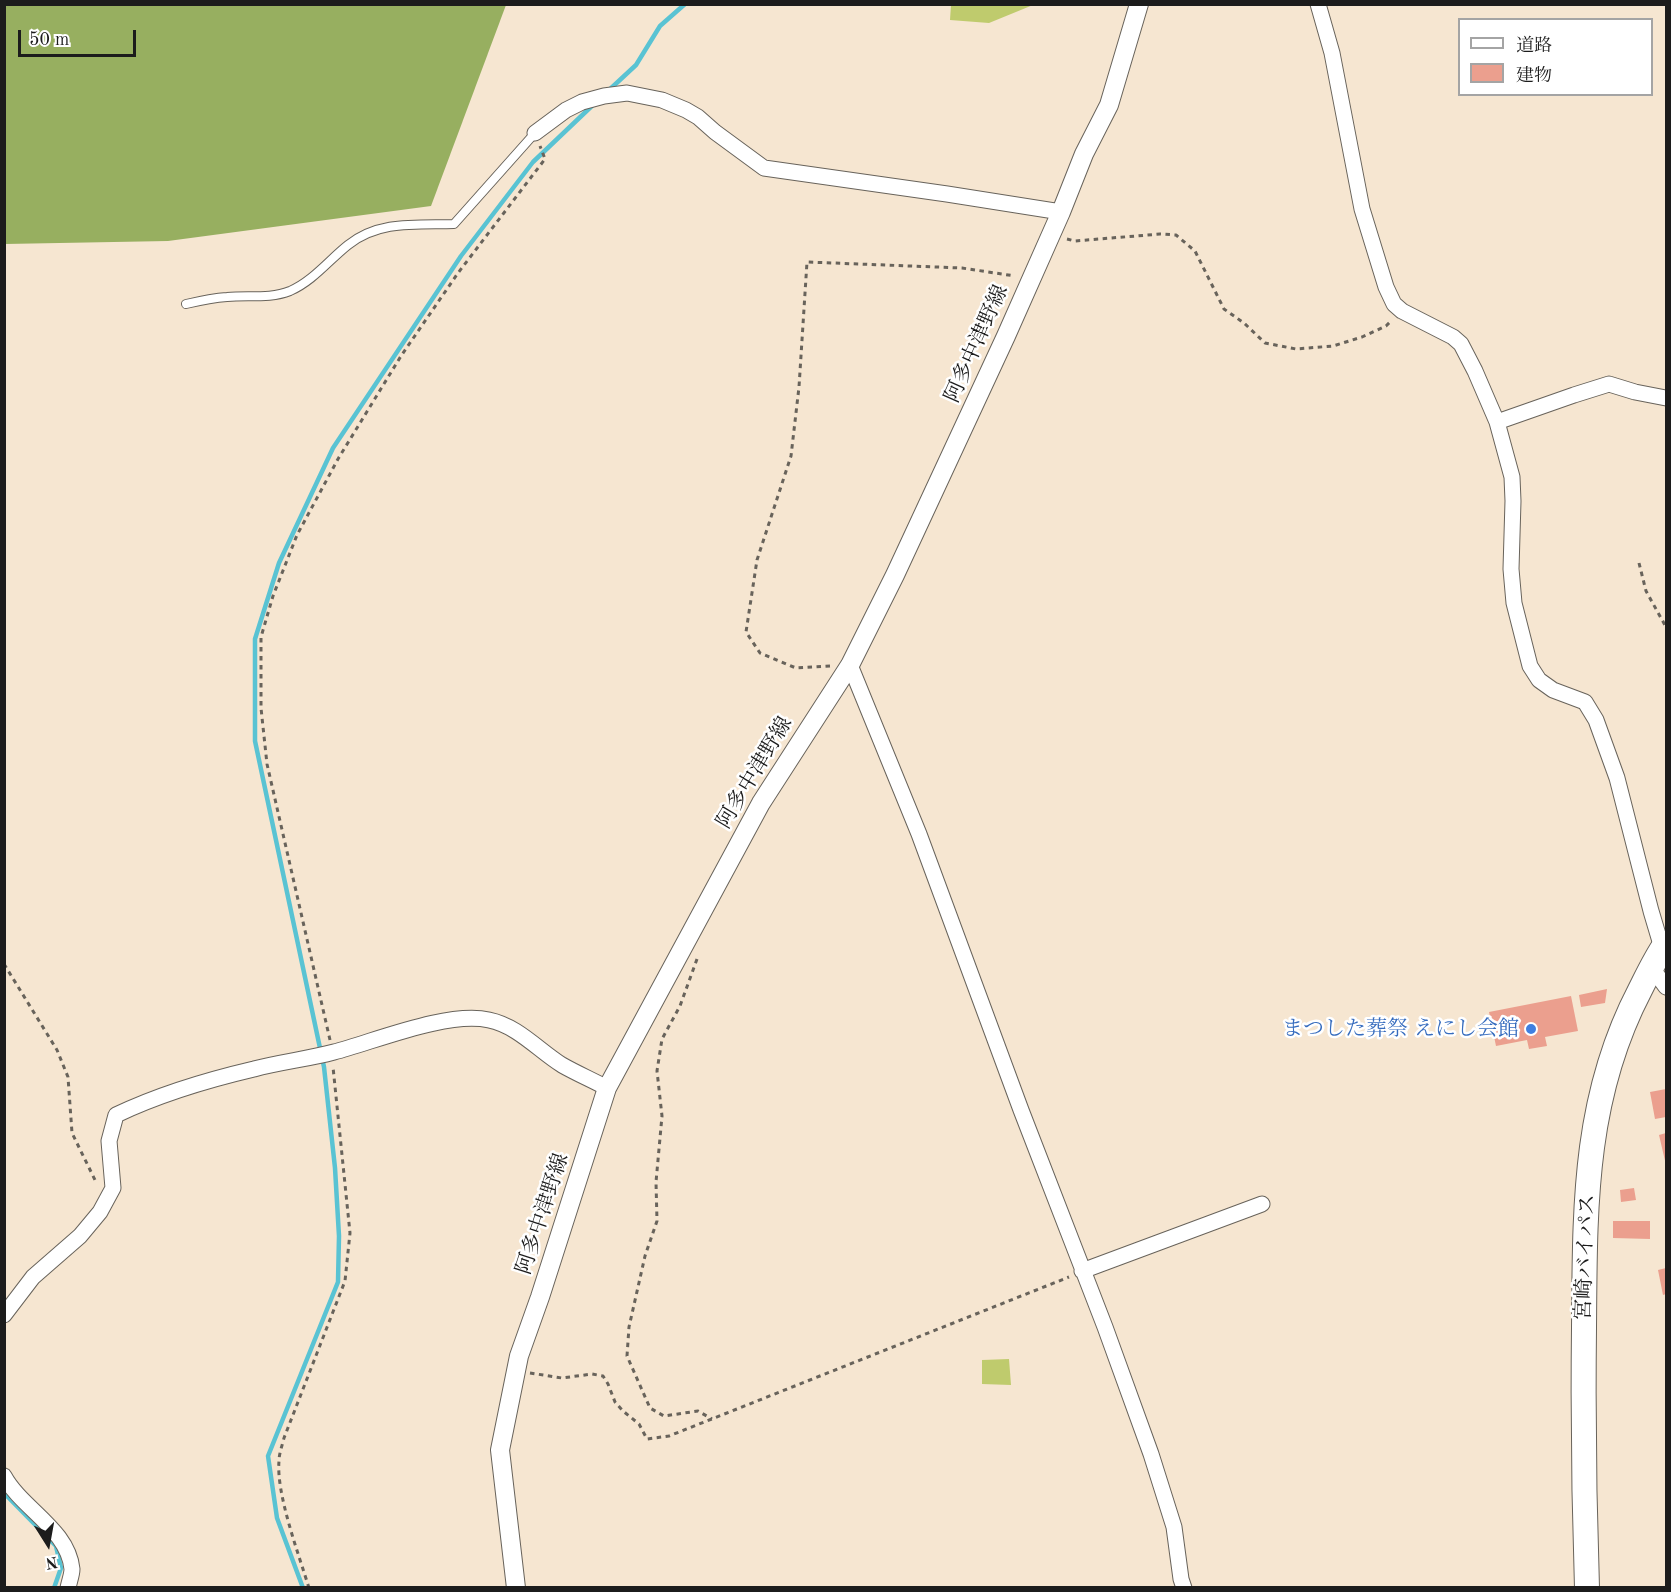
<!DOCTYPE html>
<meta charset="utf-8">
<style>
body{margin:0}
#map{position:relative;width:1671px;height:1592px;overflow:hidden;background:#f6e6d1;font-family:"Old Standard TT","Noto Serif JP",serif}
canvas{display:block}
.frame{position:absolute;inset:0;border:6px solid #1c1c1c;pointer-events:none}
.legend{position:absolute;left:1458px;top:18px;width:195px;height:78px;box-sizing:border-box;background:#fff;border:2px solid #a4a4a4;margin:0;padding:8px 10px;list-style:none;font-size:18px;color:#1c1c1c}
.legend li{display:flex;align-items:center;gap:12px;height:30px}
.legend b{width:30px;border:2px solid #a4a4a4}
.north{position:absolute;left:18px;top:1514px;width:60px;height:60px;-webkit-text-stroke:4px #fff;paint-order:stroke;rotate:169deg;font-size:16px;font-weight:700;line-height:24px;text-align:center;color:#1c1c1c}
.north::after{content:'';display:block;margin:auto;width:21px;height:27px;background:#1c1c1c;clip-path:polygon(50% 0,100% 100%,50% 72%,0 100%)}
.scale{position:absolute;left:18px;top:30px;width:118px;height:27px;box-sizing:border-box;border:3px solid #1c1c1c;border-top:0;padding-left:8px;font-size:18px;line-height:21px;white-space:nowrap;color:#1c1c1c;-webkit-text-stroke:4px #fff;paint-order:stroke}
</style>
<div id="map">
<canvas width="1671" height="1592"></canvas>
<div class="frame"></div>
<ul class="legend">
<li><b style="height:8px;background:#fff"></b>道路</li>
<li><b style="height:16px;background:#eb9f8e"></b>建物</li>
</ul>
<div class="north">N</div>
<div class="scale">50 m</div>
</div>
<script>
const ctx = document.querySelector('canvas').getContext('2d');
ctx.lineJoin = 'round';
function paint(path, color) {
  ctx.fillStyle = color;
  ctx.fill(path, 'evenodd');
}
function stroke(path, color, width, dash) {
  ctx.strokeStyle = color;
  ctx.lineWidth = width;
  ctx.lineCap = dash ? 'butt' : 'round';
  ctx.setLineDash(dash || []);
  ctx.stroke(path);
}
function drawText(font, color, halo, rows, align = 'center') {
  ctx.font = font + ' "Old Standard TT","Noto Serif JP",serif';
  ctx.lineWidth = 5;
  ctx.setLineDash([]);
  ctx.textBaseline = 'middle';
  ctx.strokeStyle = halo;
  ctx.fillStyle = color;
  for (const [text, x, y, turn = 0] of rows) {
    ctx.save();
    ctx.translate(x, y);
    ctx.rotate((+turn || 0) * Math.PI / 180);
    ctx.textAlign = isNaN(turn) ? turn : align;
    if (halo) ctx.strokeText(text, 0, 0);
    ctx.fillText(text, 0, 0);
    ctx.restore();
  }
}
paint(new Path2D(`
 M951 5V4L1033 5 989 23 950 20Z
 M1009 1359 1011 1385 982 1384V1360Z`), '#bfcb6d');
paint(new Path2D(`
 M4 5 5 4 506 5 431 206 168 241 5 244Z`), '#97af60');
stroke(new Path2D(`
 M608 91 636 65 660 26 685 4
 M4 1493 56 1546 61 1568 54 1588
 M303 1588 277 1518 268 1456 338 1282 339 1236 335 1168 324 1067 255 741V639L279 563 333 448 461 256 533 162 595 103`), '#59c3d3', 4.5);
paint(new Path2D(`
 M1607 989 1605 1003 1581 1007 1579 995Z
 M1571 996 1578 1031 1545 1037 1547 1046 1529 1049 1527 1040 1496 1046 1489 1012Z
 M1666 1089V1117L1655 1119 1650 1092Z
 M1666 1133V1165L1659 1135Z
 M1634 1188 1636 1200 1621 1202 1620 1190Z
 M1613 1221H1650V1239L1613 1238Z
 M1666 1268V1294L1663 1295 1658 1270Z`), '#eb9f8e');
const service = new Path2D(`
 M186 304C199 301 213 298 227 297 248 295 270 299 290 291 313 281 329 260 348 245 379 220 417 225 454 224L535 133`);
const minor = new Path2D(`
 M1318 4 1332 53 1362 209 1386 287 1394 304 1402 311 1453 337 1461 344 1475 371 1497 422 1512 477 1513 501 1511 569 1514 603 1530 666 1539 680 1553 690 1585 702 1596 720 1617 778 1651 911 1662 948
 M535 133 566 110 582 102 604 96 627 93 662 100 686 110 698 117 715 132 764 168 947 194 1061 212
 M1497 422 1574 395 1609 384 1635 392 1666 398
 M850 665 919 834 1021 1110 1105 1327 1151 1454 1174 1527 1181 1579 1184 1588
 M1652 968 1666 987
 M1082 1271 1262 1204
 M4 1315 33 1277 80 1236 100 1212 113 1188 109 1141 116 1115C160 1094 207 1080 254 1069 280 1062 308 1059 334 1052 376 1041 447 1011 489 1020 518 1026 538 1050 562 1065 576 1073 592 1080 607 1088
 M4 1476C22 1509 68 1529 72 1569 72 1575 69 1582 68 1588`);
const tertiary = new Path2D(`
 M516 1588 500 1450 519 1356 540 1297 607 1088 761 803 850 665 895 575 1006 336 1061 212 1084 154 1109 105 1139 4`);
const trunk = new Path2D(`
 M1587 1588C1584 1501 1583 1414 1584 1328 1585 1209 1583 1099 1640 990 1648 974 1656 957 1666 943`);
stroke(service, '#68635b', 10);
stroke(minor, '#68635b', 17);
stroke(tertiary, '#68635b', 20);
stroke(trunk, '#68635b', 26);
stroke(new Path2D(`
 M1067 239 1075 241 1160 234 1176 235 1195 251 1224 309 1244 323 1265 343 1296 349 1333 346 1362 337 1386 326 1392 320
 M1639 563 1646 591 1666 627
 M830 666 796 668 760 653 746 632 757 560 791 456 799 387 807 262 962 268 1015 276
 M697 959 680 1006 662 1039 657 1071 662 1116 656 1182 657 1221 645 1256 629 1327 627 1356 650 1408 664 1416 698 1411 712 1419
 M4 964 57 1050 68 1077 72 1133 96 1182
 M330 1040 267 764 261 708V637L273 596 297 535 338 459 401 356 458 273 545 159 540 146
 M530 1373 562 1378 592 1374 603 1376 608 1384 615 1402 623 1411 639 1424 647 1439 669 1436 1069 1277
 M309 1588C299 1555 276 1494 279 1461 279 1454 282 1446 284 1438L345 1281 350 1233 333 1067`), '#68635b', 3, [4.5, 4.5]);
stroke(service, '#fff', 8);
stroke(minor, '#fff', 15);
stroke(tertiary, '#fff', 18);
stroke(trunk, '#fff', 24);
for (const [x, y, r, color] of [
 [1531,1029,6,"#3f7fe0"]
]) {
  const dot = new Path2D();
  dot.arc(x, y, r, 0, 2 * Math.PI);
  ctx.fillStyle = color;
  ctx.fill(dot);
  stroke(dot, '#fff', 2);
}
drawText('21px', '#1c1c1c', '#fff', [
 ["阿多中津野線",977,344,-66],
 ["阿多中津野線",755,773,-59],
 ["阿多中津野線",543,1214,-72],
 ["宮崎バイパス",1586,1257,-88]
]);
drawText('21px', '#366cbe', '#fff', [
 ["まつした葬祭 えにし会館",1519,1029]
], 'right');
</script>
